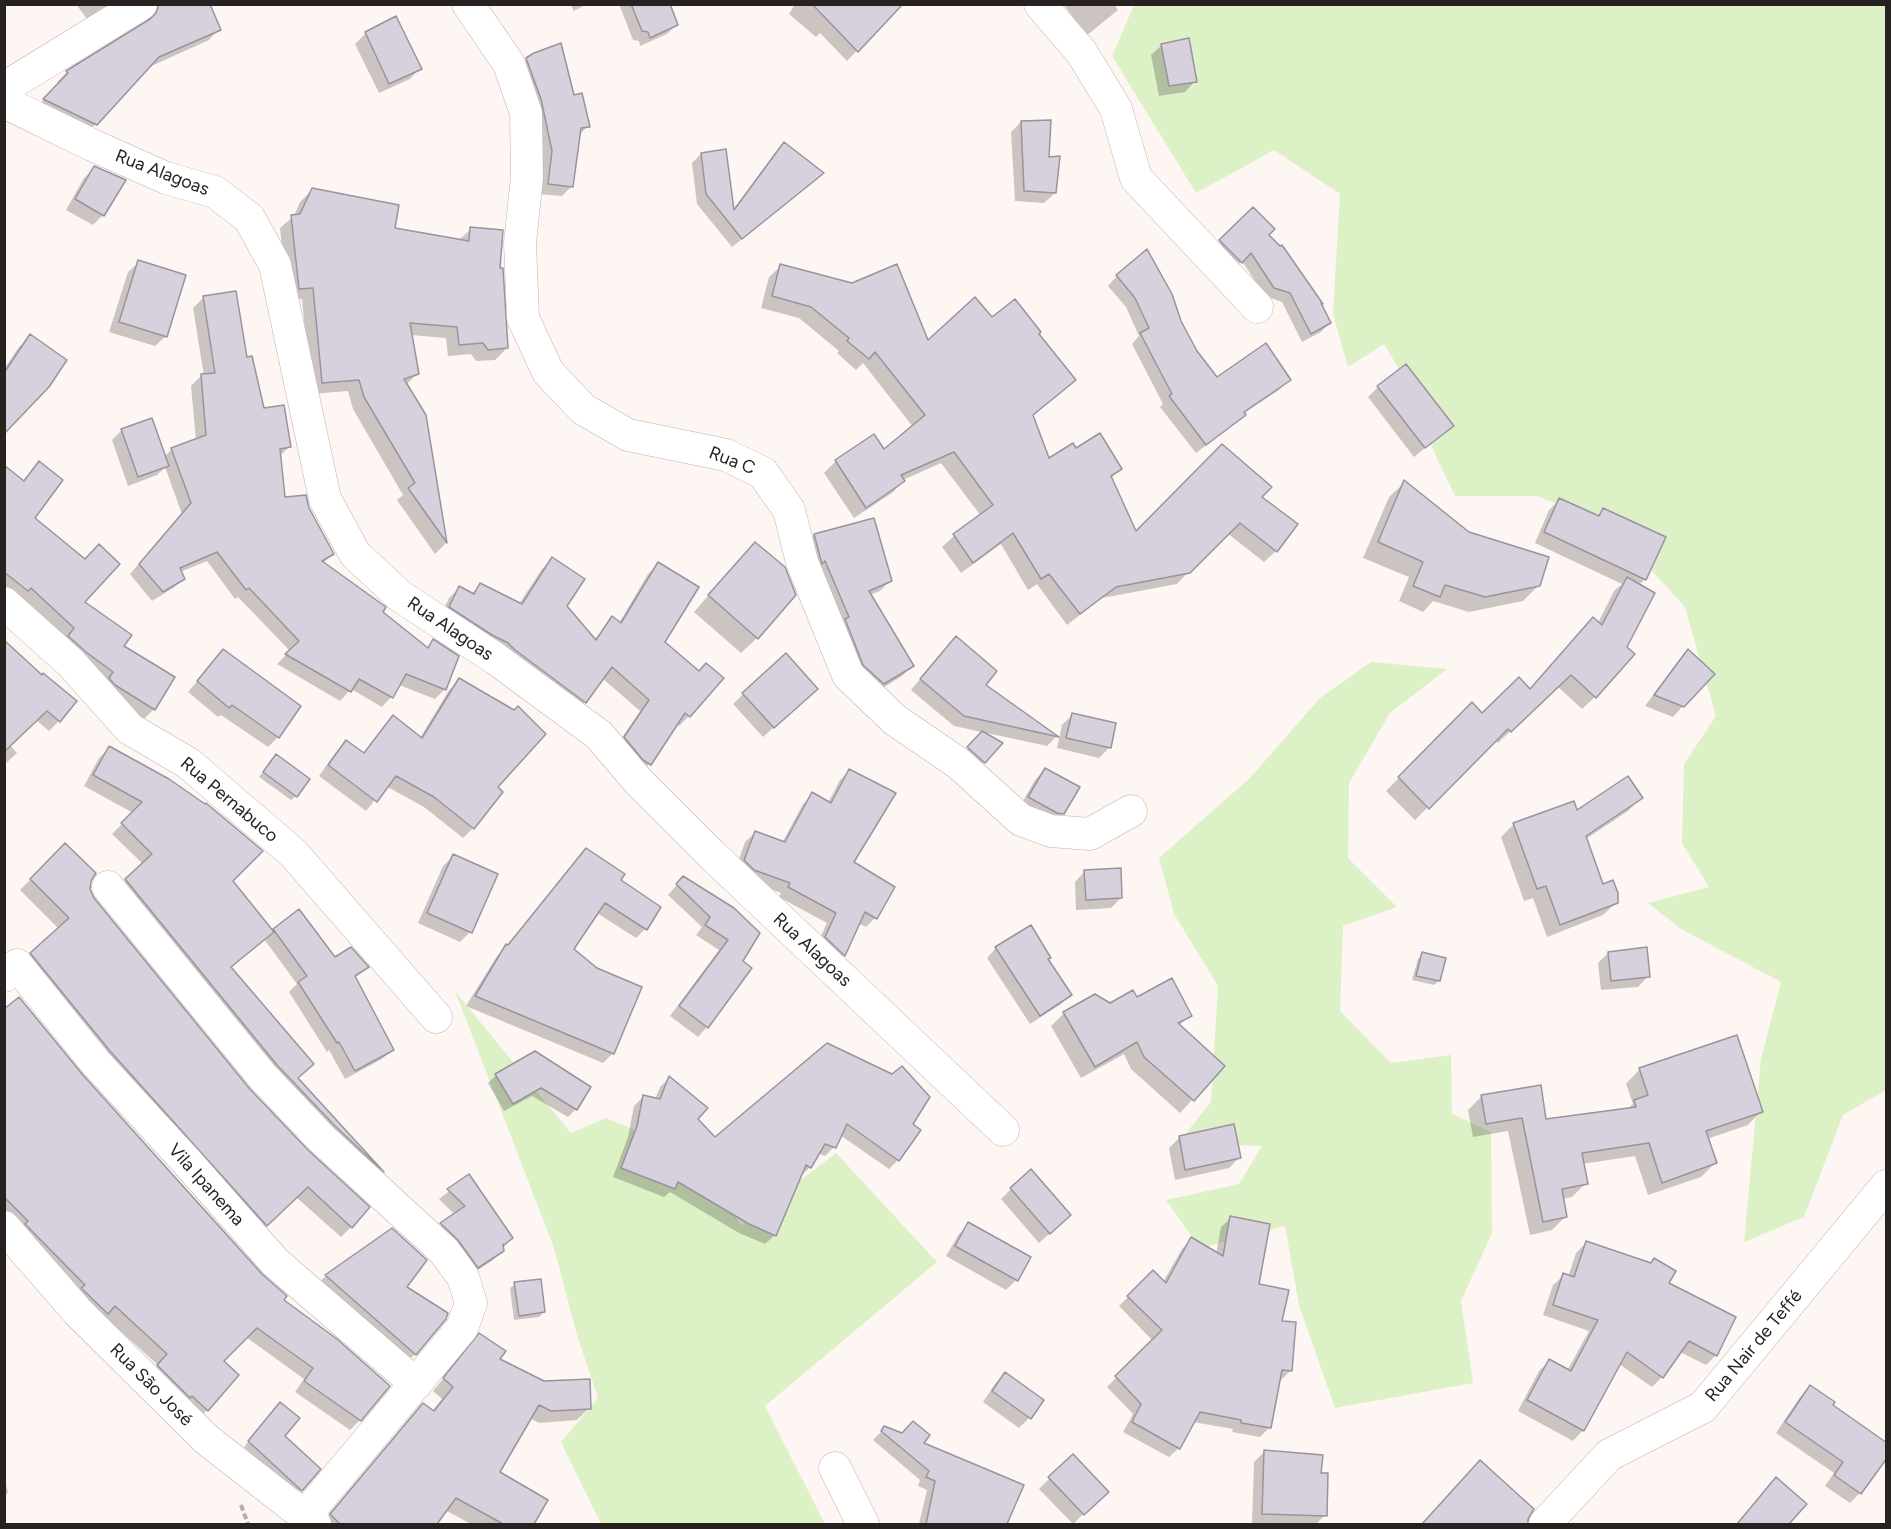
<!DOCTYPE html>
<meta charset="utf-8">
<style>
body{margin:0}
#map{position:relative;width:1891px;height:1529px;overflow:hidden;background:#fef6f2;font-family:Figtree,sans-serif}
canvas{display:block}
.frame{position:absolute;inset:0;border:6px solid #272220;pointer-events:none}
</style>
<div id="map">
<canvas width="1891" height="1529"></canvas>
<div class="frame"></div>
</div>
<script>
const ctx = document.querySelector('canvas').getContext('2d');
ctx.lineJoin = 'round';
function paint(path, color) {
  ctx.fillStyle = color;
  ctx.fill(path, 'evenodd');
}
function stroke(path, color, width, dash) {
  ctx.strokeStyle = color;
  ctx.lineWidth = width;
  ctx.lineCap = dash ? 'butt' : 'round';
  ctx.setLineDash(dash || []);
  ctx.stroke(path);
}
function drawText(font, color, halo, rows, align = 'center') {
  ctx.font = font + ' Figtree,sans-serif';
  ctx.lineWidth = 6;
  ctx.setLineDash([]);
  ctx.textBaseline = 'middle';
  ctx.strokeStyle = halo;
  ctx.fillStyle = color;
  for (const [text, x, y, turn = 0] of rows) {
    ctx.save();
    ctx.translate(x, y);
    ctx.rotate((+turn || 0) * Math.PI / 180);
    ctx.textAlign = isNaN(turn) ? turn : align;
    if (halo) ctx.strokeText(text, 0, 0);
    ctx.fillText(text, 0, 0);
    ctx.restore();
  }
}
paint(new Path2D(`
 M1134 5H1886V1090L1843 1115 1804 1217 1744 1242 1761 1059 1781 982 1681 929 1648 903 1709 887 1682 843 1684 764 1716 716 1685 607 1611 526 1537 496H1455L1418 418 1402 374 1384 344 1348 367 1333 314 1340 194 1274 150 1196 193 1112 56Z
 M1371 662 1447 669 1390 713 1349 783 1348 858 1397 907 1343 926 1340 1011 1391 1063 1451 1055 1452 1114 1491 1132 1492 1233 1461 1301 1473 1383 1335 1408 1299 1305 1285 1226 1200 1248 1166 1200 1239 1184 1262 1146 1178 1143 1211 1102 1218 986 1174 914 1159 858 1250 778 1320 698Z
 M455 991 571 1133 606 1118 697 1155 741 1225 836 1153 937 1262 765 1406 825 1524H601L561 1442 598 1398 577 1335 554 1248Z`), '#ddf1c7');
paint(new Path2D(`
 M76 4H110L87 19Z
 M146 4H214L209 7 219 29 209 40 149 67 86 134 34 110 59 84 57 82 67 72 147 23 149 14Z
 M570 4H587L574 11Z
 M619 4H668L677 24 667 34 640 46 639 41 633 40Z
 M795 4H894L897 8 847 61 820 33 816 37 789 14Z
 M1067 4H1114L1118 10 1086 36 1065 6Z
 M396 18 420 68 410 79 379 93 355 44 365 34Z
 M1162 45 1195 81 1185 92 1159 96 1151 55Z
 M527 59 573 96 588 126 578 136 572 186 562 196 538 194 516 69Z
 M1021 122 1047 159 1055 193 1044 203 1015 201 1011 132Z
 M784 144 813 182 732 247 697 204 692 163 701 154 733 210 775 153Z
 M95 167 103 215 93 225 66 210 84 178Z
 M312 190 393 229 459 240 471 229 498 270 507 348 495 360 476 361 471 354 448 356 446 338 411 335 417 374 406 385 424 415 446 543 435 554 397 500 403 495 353 409 348 391 311 394 302 299 287 300 280 228 294 216 300 202Z
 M1253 209 1267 235 1329 323 1321 332 1302 342 1282 302 1265 296 1242 261 1232 270 1212 250Z
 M139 262 166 336 155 346 109 332 128 272Z
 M781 266 928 342 992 319 1037 334 1074 380 1032 416 1049 460 1075 450 1120 469 1110 479 1136 533 1260 497 1276 551 1264 562 1227 533 1177 584 1102 598 1067 625 1037 584 1028 590 1001 544 961 573 942 547 954 536 981 516 941 463 903 480 904 481 892 493 854 518 824 473 836 461 884 451 913 427 863 363 856 370 837 353 839 351 799 318 761 308 769 277Z
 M1117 276 1180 321 1196 351 1217 379 1289 380 1279 390 1243 414 1234 424 1196 453 1160 407 1163 404 1132 344 1139 336 1126 307 1108 286Z
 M203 298 245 359 262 410 289 447 279 457 284 499 308 508 333 554 323 563 426 648 433 641 445 689 435 699 399 685 391 697 382 707 351 689 340 701 277 664 290 651 238 597 235 599 207 561 180 572 183 579 173 588 152 601 130 574 182 514 165 467 157 475 128 486 112 440 122 430 164 457 172 449 196 440 191 386 201 376H204L193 308Z
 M30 336 4 432V369L19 347Z
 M1378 387 1452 426 1414 457 1368 397Z
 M39 463 33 518 83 603 122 647 154 709 143 720 4 592V467L22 482Z
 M1405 482 1469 533 1539 585 1523 601 1469 612 1433 601 1423 612 1399 601 1409 577 1363 558 1389 497Z
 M1559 500 1597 516 1603 510 1645 579 1639 585 1595 697 1582 709 1557 686 1498 743 1495 740 1415 820 1386 791 1472 704 1482 715 1529 690 1598 623 1614 591 1622 584 1535 543 1549 510Z
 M873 520 891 580 880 591 870 595 912 666 902 676 873 694 804 545 814 535Z
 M552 559 565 606 594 640 613 618 619 623 648 574 658 564 663 642 698 673 722 678 689 716 679 726 676 724 649 764 639 774 615 748 640 711 602 678 585 702 575 712 440 617 449 598 459 588 471 594 480 585 519 604 542 569Z
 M740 559 757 638 741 653 694 612Z
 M4 642 59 721 49 731 36 720 10 745 17 753 4 765Z
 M946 648 984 685 1056 737 1047 746 954 726 911 690Z
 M223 651 278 737 268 747 221 715 218 717 188 692Z
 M1688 651 1683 706 1673 717 1645 706 1678 661Z
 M459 680 495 787 473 828 463 838 424 807 386 786 366 811 319 776 336 752 346 742 363 754 393 717 420 738 449 690Z
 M743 694 806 699 763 737 733 704Z
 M1072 715 1110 747 1099 758 1057 748 1062 725Z
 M982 733 1001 744 979 767 964 753Z
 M109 748 231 881 272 932 274 930 334 960 367 967 355 978 392 1050 382 1059 345 1079 329 1050 327 1052 289 992 297 984 264 939 230 968 297 1078 382 1172 373 1181 116 890 143 864 112 834 133 813 84 786 99 758Z
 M276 756 296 796 291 800 259 777Z
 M1045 769 1063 813 1052 824 1019 808 1035 780Z
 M850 770 852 863 875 918 866 927 858 923 844 955 834 964 816 947 827 923 779 897 781 893 744 879 735 871 745 842 755 833 782 843 803 804 813 794 828 803 840 780Z
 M1641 798 1628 811 1586 839 1602 886 1617 902 1603 915 1547 937 1533 898 1524 901 1501 837 1514 824Z
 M65 845 90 881 89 890 93 899 351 1227 341 1237 296 1197 256 1235 20 964 59 929 20 890Z
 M587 850 619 880 645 929 636 938 597 913 572 950 613 1053 603 1063 466 1006 497 956 507 946Z
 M453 856 470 932 460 942 418 923 443 866Z
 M1085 871 1121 898 1111 908 1076 910 1075 882Z
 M683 878 733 909 741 962 707 1027 698 1037 670 1016 719 950 696 935 702 927 668 895Z
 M996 948 1047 960 1070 994 1061 1004 1030 1024 987 958Z
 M1608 953 1648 976 1638 987 1601 990 1598 963Z
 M1422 954 1439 981 1434 985 1412 980 1418 959Z
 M1136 999 1190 1015 1179 1026 1223 1066 1180 1113 1131 1069 1124 1054 1081 1078 1051 1026 1064 1013Z
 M4 1011 82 1076 281 1300 360 1420 350 1430 295 1392 304 1379 246 1337 222 1362 207 1410 197 1420 148 1376 158 1365 104 1316 97 1323 4 1217Z
 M1736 1037 1761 1111 1748 1125 1707 1139 1715 1163 1701 1177 1648 1195 1635 1156 1582 1164 1586 1183 1572 1197 1562 1199 1566 1216 1552 1230 1530 1235 1508 1131 1473 1137 1468 1110 1482 1096 1545 1120 1626 1110 1633 1104 1626 1084 1639 1070Z
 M828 1044 911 1125 898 1160 889 1169 840 1135 834 1147 825 1156 817 1153 810 1167 801 1176 775 1235 765 1244 739 1233 670 1192 664 1197 613 1177 628 1137 634 1106 643 1097 655 1099 660 1087 669 1078 696 1119 715 1139Z
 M496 1075 589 1088 576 1109 568 1117 532 1096 504 1111 488 1083Z
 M1179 1138 1239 1158 1229 1168 1175 1180 1169 1148Z
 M469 1176 511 1238 493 1260 469 1276 432 1233 455 1215 439 1199Z
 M1011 1189 1059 1225 1039 1243 1001 1199Z
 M1231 1218 1257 1285 1281 1322 1291 1370 1281 1380H1278L1270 1427 1260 1437 1232 1432 1233 1429 1193 1422 1179 1448 1169 1457 1123 1432 1133 1414 1107 1387 1153 1341 1119 1306 1153 1272 1163 1282 1182 1249 1191 1239 1216 1254 1221 1227Z
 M969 1224 1016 1280 1006 1290 946 1256 959 1234Z
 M1586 1243 1650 1264 1654 1260 1667 1284 1716 1355 1706 1365 1680 1352 1662 1377 1652 1387 1619 1364 1583 1430 1573 1441 1518 1411 1539 1371 1549 1361 1567 1371 1589 1331 1543 1315 1553 1285 1564 1275 1568 1277 1576 1253Z
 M326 1276 405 1288 415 1354 405 1363 316 1285Z
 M515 1284 544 1312 539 1317 514 1320 510 1288Z
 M479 1335 497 1360 589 1408 577 1420 539 1423 530 1418 498 1473 546 1500 532 1524H471L445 1510 435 1524H321L411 1417 423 1405 432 1411 442 1399 433 1391Z
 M1005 1374 1029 1418 1019 1428 983 1402 995 1384Z
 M1811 1387 1831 1406 1860 1493 1850 1503 1825 1486 1834 1473 1776 1433 1800 1397Z
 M276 1409 283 1436 319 1469 296 1495 244 1447Z
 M885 1428 1009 1516 1003 1524H919L927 1490 918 1486 920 1480 873 1440Z
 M1264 1452 1320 1475 1325 1515 1316 1524 1252 1523 1254 1462Z
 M1072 1456 1106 1492 1073 1524 1039 1489Z
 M4 1474 8 1493 4 1496Z
 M1465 1478 1526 1519V1524H1422Z
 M1766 1490 1805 1504 1787 1524H1737Z`), '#0003');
const building = new Path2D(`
 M159 4H210L221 30 159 57 97 125 43 99 68 73 66 71 150 19 156 13Z
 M631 4H670L678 25 650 38 648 32 642 31Z
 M812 4H903L858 52Z
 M396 16 422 69 389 84 365 32Z
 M1189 38 1197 82 1169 86 1161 44Z
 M561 43 574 95 582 93 590 127 581 128 573 187 548 184 552 151 541 99 526 58 534 53Z
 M1051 120 1049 157 1060 156 1056 193 1024 191 1021 121Z
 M784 142 824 173 742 239 706 194 701 153 726 149 734 210Z
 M94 166 126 180 104 216 75 199Z
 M312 188 399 205 395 228 469 241 470 227 503 230 500 268H503L508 348 488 350 483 343 459 345 457 327 410 323 419 374 404 379 426 415 447 543 408 488 415 483 364 397 359 380 322 383 313 288 299 289 291 215 300 214Z
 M1253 207 1275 229 1269 235 1280 246 1282 245 1323 304 1321 303 1331 323 1311 334 1290 293 1274 288 1251 253 1242 263 1219 240Z
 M1147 249 1172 294 1181 321 1197 351 1217 377 1266 343 1291 380 1244 412 1246 415 1206 445 1169 396 1172 394 1140 333 1149 328 1135 298 1116 275Z
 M138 260 186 275 167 337 119 322Z
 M780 264 852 283 897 264 928 340 975 297 992 317 1015 299 1041 332 1039 334 1076 380 1033 415 1049 458 1073 443 1076 448 1100 433 1122 469 1111 476 1136 531 1222 444 1272 487 1262 497 1298 524 1277 552 1240 523 1190 573 1116 587 1080 614 1049 574 1041 579 1013 533 973 563 953 534 993 505 954 452 901 475 905 481 866 508 835 460 874 434 884 449 925 415 875 352 869 359 847 341 849 338 811 307 772 296Z
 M236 291 247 357 252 356 264 408 284 405 291 447 280 449 285 497 306 495 309 508 334 554 322 561 386 607 383 612 428 648 433 639 459 656 446 690 406 674 393 698 359 679 351 692 285 654 299 641 249 588 246 590 217 552 180 568 185 579 163 592 139 564 191 503 171 448 206 435 201 374 215 373 203 296Z
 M30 334 67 360 49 387 4 434V373Z
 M1406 364 1454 426 1425 448 1377 386Z
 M152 418 169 466 138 477 121 429Z
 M39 461 63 480 35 518 85 559 99 544 120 564 85 602 132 635 124 646 175 677 155 710 115 685 109 678 113 672 86 652 68 636 74 628 31 588 28 591 4 572V465L24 481Z
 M1404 480 1469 532 1549 557 1540 586 1485 597 1445 585 1440 597 1413 586 1423 562 1378 542Z
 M1559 498 1599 516 1603 508 1666 537 1646 580 1544 532Z
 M874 518 892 581 869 591 914 666 884 684 863 665 845 619 849 617 825 561 822 564 814 534Z
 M755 542 785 567 796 595 758 639 708 595Z
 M552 557 585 579 567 606 596 640 612 616 621 623 658 562 699 587 665 642 699 671 706 663 724 678 690 717 685 713 651 765 643 760 624 737 649 700 612 667 586 703 515 650 508 643 492 635 449 607 459 586 474 594 480 583 522 604Z
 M1627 577 1655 593 1627 647 1635 654 1596 698 1571 675 1511 732 1508 729 1429 809 1398 777 1472 702 1482 713 1519 677 1530 689 1593 617 1602 625Z
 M956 636 997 671 986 685 1059 737 964 716 920 679Z
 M4 640 42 675 43 673 77 701 60 722 47 711 4 752Z
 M223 649 301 706 279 738 232 705 229 708 197 681Z
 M1688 649 1715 674 1684 707 1654 695Z
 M786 653 818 689 774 728 742 693Z
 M459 678 514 710 518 706 546 734 498 787 503 792 474 829 434 797 396 776 377 802 328 765 346 740 364 753 393 715 422 738Z
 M1072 713 1116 723 1111 748 1066 738Z
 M982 731 1003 743 985 763 967 747Z
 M109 746 169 779 205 804 206 803 263 851 233 881 274 932 231 967 314 1064 298 1078 384 1172 335 1126 277 1065 125 879 152 854 121 823 142 802 93 775Z
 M276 754 310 779 297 797 263 772Z
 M1045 768 1080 787 1064 814 1057 813 1028 797Z
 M849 769 896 793 854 862 895 887 877 919 865 912 845 956 825 937 836 913 788 887 790 883 754 870 744 860 755 831 785 842 812 792 831 803Z
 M1628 776 1643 798 1586 836 1603 884 1613 880 1618 893V903L1560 925 1546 886 1537 889 1513 823 1574 801 1577 810Z
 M65 843 96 873 91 881 90 889 94 898 249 1088 309 1151 370 1207 352 1228 308 1187 267 1226 110 1051 30 953 69 918 30 879Z
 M586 848 625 874 621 880 661 907 647 930 605 903 574 949 597 968 642 987 614 1054 475 996 506 944 508 945Z
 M453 854 498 874 472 933 427 913Z
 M1121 868 1122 898 1086 900 1084 870Z
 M683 876 734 908 760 933 743 961 752 968 708 1028 679 1006 728 940 705 925 710 917 676 884Z
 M299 909 335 957 351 947 369 967 355 976 394 1050 355 1071 339 1042 337 1043 298 982 307 976 273 929Z
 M1031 925 1051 958 1048 959 1072 995 1040 1016 995 947Z
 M1647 947 1650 977 1611 981 1608 952Z
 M1422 952 1446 958 1440 981 1416 976Z
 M1172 978 1192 1016 1178 1023 1225 1066 1194 1101 1144 1057 1137 1042 1095 1067 1063 1012 1095 994 1110 1003 1133 990 1137 997Z
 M19 997 83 1075 262 1274 287 1296 284 1300 337 1339 390 1386 361 1421 304 1381 313 1368 257 1328 224 1361 239 1375 208 1411 192 1396 190 1398 157 1365 167 1354 115 1306 108 1314 81 1288 85 1285 25 1224 28 1221 4 1197V1009Z
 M1737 1035 1763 1112 1706 1131 1717 1163 1662 1183 1649 1143 1582 1153 1588 1184 1562 1189 1567 1217 1543 1222 1522 1118 1486 1124 1481 1095 1541 1085 1546 1119 1636 1107 1634 1100 1648 1095 1639 1068Z
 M827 1043 892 1074 902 1066 930 1097 913 1124 921 1130 899 1161 847 1124 836 1148 825 1144 811 1168 806 1165 776 1236 749 1224 678 1182 675 1189 621 1168 637 1126 643 1095 660 1099 669 1076 708 1108 698 1119 715 1137Z
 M535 1051 591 1087 577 1110 541 1088 513 1104 495 1074Z
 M1234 1124 1241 1158 1185 1170 1179 1136Z
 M1031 1169 1071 1215 1050 1234 1010 1188Z
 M469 1174 513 1238 504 1245 503 1244 504 1251 478 1268 458 1240 440 1223 465 1206 447 1189Z
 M1230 1216 1270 1224 1259 1284 1289 1290 1282 1321 1296 1322 1292 1371 1282 1370 1271 1428 1241 1423V1420L1200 1412 1180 1449 1132 1422 1141 1404 1115 1376 1162 1330 1127 1296 1153 1270 1166 1283 1191 1237 1223 1256Z
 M968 1222 1031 1257 1018 1281 955 1246Z
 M392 1228 427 1260 407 1287 448 1313 446 1319 416 1355 325 1275Z
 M1586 1241 1651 1263 1654 1258 1676 1271 1669 1283 1736 1317 1717 1356 1689 1341 1663 1378 1627 1352 1584 1431 1527 1400 1549 1359 1571 1371 1598 1320 1553 1305 1563 1273 1574 1277Z
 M541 1279 545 1312 519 1316 514 1282Z
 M479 1333 506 1351 500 1359 544 1381 590 1379 591 1409 551 1411 539 1405 500 1472 548 1500 534 1524H503L456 1498 437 1524H340L330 1514 423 1403 434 1411 453 1387 443 1378Z
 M1005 1372 1044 1400 1031 1419 992 1391Z
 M1810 1385 1835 1402 1833 1405 1887 1443V1458L1861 1494 1834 1475 1843 1462 1785 1422Z
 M280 1402 300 1418 285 1436 321 1469 302 1491 248 1441Z
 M913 1421 930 1435 924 1443 1024 1485 1007 1524H926L935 1481 926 1477 929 1471 881 1431 884 1426 902 1433Z
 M1264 1450 1323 1455 1321 1473H1328L1327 1516 1262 1514Z
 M1073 1454 1109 1492 1084 1515 1048 1477Z
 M1480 1460 1534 1509 1528 1519V1524H1422Z
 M1776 1477 1807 1504 1789 1524H1737Z`);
paint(building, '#d7d1de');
stroke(building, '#98939e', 1.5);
const minor = new Path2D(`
 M468 4 509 64 526 113 527 177 520 243 523 318 548 372 583 409 628 435 726 455 763 473 789 510 802 562 848 675 895 720 958 763 1021 820 1051 831 1090 834 1131 811
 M1040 4 1082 53 1116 109 1136 178 1257 307
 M4 88 141 4
 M4 102 92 145 166 178 215 192 249 218 275 265 325 499 355 554 400 596 496 659 599 735 638 781 711 854 1003 1130
 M4 603 71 663 130 729 188 763 293 853 436 1017
 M108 887 263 1077 322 1139 444 1251 463 1277 471 1303 462 1328 304 1517
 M4 976 17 965 96 1063 187 1162 275 1262 416 1384
 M4 1227 77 1311 206 1439 315 1524
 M835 1468 863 1524
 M1545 1524 1609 1455 1703 1407 1886 1186`);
stroke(minor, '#bfb2ac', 33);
stroke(new Path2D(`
 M241 1505 248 1524`), '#b4adaa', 4, [6, 3]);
stroke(minor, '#fff', 32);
drawText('18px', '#272220', '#fff', [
 ["Rua Alagoas",162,173,21],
 ["Rua C",732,461,21],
 ["Rua Alagoas",450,629,34],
 ["Rua Pernabuco",229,800,40],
 ["Rua Alagoas",812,950,43],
 ["Vila Ipanema",206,1185,48],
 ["Rua Nair de Teffé",1754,1346,-50],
 ["Rua São José",151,1385,45]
]);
</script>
